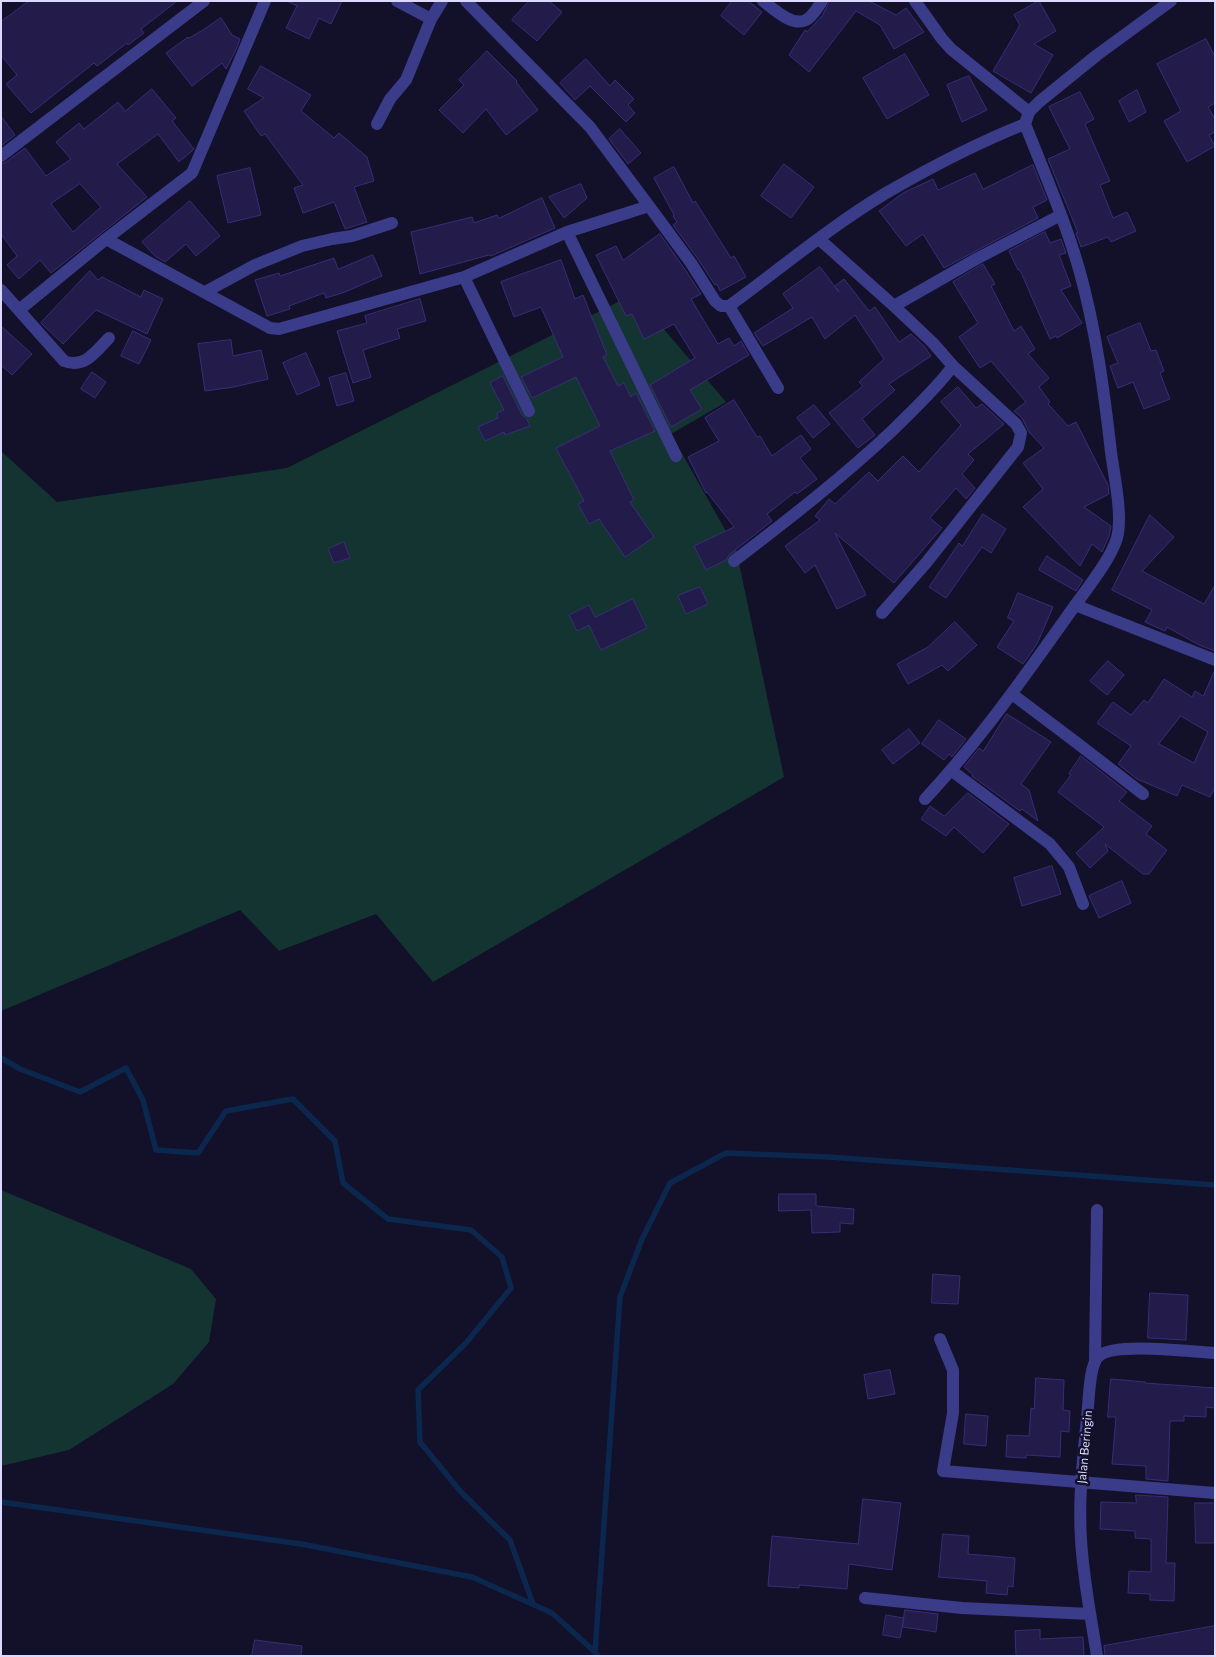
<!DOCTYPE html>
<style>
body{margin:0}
#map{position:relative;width:1216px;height:1657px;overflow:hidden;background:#13102a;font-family:Commissioner,sans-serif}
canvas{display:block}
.frame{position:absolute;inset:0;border:2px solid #dbd9ff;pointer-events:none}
</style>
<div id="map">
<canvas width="1216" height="1657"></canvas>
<div class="frame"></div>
</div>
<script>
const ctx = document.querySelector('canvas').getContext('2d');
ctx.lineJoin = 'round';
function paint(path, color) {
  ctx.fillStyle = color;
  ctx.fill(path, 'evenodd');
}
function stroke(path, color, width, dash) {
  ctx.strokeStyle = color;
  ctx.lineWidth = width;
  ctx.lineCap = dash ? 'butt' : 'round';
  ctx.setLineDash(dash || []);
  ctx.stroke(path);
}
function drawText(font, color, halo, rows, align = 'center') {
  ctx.font = font + ' Commissioner,sans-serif';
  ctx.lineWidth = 5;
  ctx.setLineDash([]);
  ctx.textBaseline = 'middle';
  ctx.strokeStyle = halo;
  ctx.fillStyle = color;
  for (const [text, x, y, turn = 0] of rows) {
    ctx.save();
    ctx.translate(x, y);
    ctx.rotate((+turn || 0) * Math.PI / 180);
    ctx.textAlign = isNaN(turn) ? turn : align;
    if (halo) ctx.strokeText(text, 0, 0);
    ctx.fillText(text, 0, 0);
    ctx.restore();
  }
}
paint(new Path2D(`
 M634 294 726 402 671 434 736 549 784 777 433 982 376 914 279 951 240 910 1 1011V451L57 502 287 468Z
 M1 1190 191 1269 216 1299 209 1342 173 1384 69 1450 1 1466Z`), '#133431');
stroke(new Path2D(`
 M1 1058 20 1069 80 1092 126 1068 143 1100 156 1150 198 1153 226 1111 293 1099 335 1141 343 1183 388 1219 471 1230 502 1257 511 1288 466 1343 418 1390 420 1442 461 1492 510 1540 533 1604
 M1 1502 301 1544 472 1577 552 1613 595 1652
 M598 1656 595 1652 620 1297 642 1239 670 1183 726 1153 829 1157 1215 1185`), '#0c274d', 5.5);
const building = new Path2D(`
 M29 1H177L141 29 144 33 128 45 127 43 97 66 94 63 31 113 6 84 17 75 1 55V22Z
 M287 1H342L331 24 319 18 309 39 286 28 297 6Z
 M529 1H549L562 12 537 41 512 20Z
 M732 1H748L762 12 744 35 721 16Z
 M830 1H869L896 15 906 8 924 32 894 49 880 25 856 11 809 72 789 55 805 30 807 32 822 16Z
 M1039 1 1056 31 1034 44 1053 55 1031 93 993 71 1020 25 1014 15Z
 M221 18 232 35 240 39 236 50 226 69 222 63 192 86 166 53 188 37 189 38 203 30Z
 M1206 39 1215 57V103L1208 107 1215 119V132L1209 135 1215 146 1187 162 1164 121 1181 111 1157 64Z
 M487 51 517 81 516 82 538 110 506 135 486 109 463 133 439 110 464 85 459 80Z
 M905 54 929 95 887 119 863 78Z
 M586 59 610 86 615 80 634 99 628 105 635 113 626 122 590 86 575 100 560 83Z
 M261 66 311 95 301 111 334 138 339 133 367 157 374 181 354 187 367 222 345 229 334 202 303 213 294 188 303 185 265 134 261 136 244 111 264 98 248 89Z
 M969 76 987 110 962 122 947 85Z
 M152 89 176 118 172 121 194 149 192 151 179 162 158 134 117 164 147 197 51 273 40 260 19 279 7 265 17 256 1 234V164L6 162 25 148 46 176 71 159 56 142 79 123 84 129 118 102 125 111ZM80 184 101 207 73 232 51 204Z
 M1137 90 1146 112 1129 122 1119 101Z
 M1080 92 1094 119 1085 124 1110 181 1100 185 1113 218 1127 212 1136 231 1111 242 1108 237 1081 247 1076 233H1078L1048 159 1070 149 1049 107Z
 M1 116 15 135 1 146Z
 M620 129 641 153 628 164 609 139Z
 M784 164 814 187 791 218 761 196Z
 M1033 165 1047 200 1033 207 1038 218 944 268 923 234 906 246 879 211 903 193 933 179 938 190 975 173 983 189Z
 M674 167 693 203 695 201 731 258 734 256 746 277 720 291 717 284 715 285 698 259 673 225 677 222 673 216 674 215 654 178Z
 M250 168 261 215 228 223 217 176Z
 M581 184 587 198 564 218 549 197Z
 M542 198 555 228 491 256 489 255 420 274 411 232 472 217 474 223 497 215 499 218Z
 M190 201 220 236 196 256 186 244 165 262 155 256 142 242Z
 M1045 232 1050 243 1061 239 1066 253 1059 255 1071 286 1061 290 1082 323 1057 338 1056 336 1050 339 1020 270H1018L1009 251Z
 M660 234 684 268 701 294 691 299 718 344 729 338 734 346 741 341 749 355 690 390 702 409 671 427 650 385 695 358 674 324 644 339 632 314 626 316 596 255 616 246 623 260Z
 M373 255 382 276 345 292 326 298 324 293 289 306 290 309 267 316 255 280 279 273 280 276 334 258 338 269Z
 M561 260 575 299 583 295 607 355 603 357 618 386 624 383 631 397 636 393 655 431 610 451 634 500 630 502 654 537 625 557 599 519 589 524 578 504 584 501 556 448 600 426 576 377 532 398 521 377 563 357 541 307 514 317 501 282Z
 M983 264 995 284 991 286 1014 331 1021 326 1035 349 1028 354 1049 378 1039 387 1050 402 1048 404 1068 426 1076 422 1108 485 1109 494 1084 507 1111 526 1109 536 1102 552 1092 544 1080 566 1023 507 1043 489 1023 463 1044 448 1029 432 1022 418 1014 411 1026 402 991 361 980 368 959 337 978 323 953 282Z
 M820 267 839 292 835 286 844 279 869 311 875 307 899 342 911 334 924 346 931 356 889 384 895 390 862 419 875 435 858 448 829 413 863 386 859 382 884 359 855 315 825 339 812 317 763 346 754 333 793 308 783 294Z
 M90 271 98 280 102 277 141 297 144 290 163 299 147 334 96 310 63 344 43 325 41 323Z
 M420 299 426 321 397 329 400 338 363 350 371 377 353 383 337 331 367 323 365 316Z
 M1140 323 1151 351 1156 350 1164 371 1160 373 1170 399 1144 409 1133 382 1118 388 1110 366 1118 363 1107 337Z
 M1 326 32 354 12 375 1 365Z
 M133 331 151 340 139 364 121 356Z
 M231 340 233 356 261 350 268 379 234 387 205 391 198 344Z
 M306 353 320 385 297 395 283 363Z
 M92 372 106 382 95 398 81 389Z
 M346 373 354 401 337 406 329 378Z
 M503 376 522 415 527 419 530 426 505 435 504 432 485 441 478 427 498 418 497 413 504 410 490 383Z
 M958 387 976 408 982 404 1004 424 968 454 974 460 962 474 975 488 966 499 956 488 930 518 942 528 894 583 835 533 866 595 837 609 815 565 805 573 785 546 820 520 815 516 829 499 835 504 869 472 878 481 903 456 919 472 961 425 941 402Z
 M734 400 757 437 760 436 772 456 801 435 811 449 800 458 817 479 797 494 795 492 767 514 772 521 729 555 726 560 706 570 694 546 734 527 707 492 706 493 688 457 719 441 705 418Z
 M814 405 830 424 813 438 797 418Z
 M983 514 1006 529 991 553 982 547 946 598 929 587 959 543 962 546Z
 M1150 515 1174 537 1142 571 1204 604 1215 585V651L1199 645 1167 627 1165 631 1145 622 1152 610 1112 590Z
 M344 542 350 558 334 563 328 549Z
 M1047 556 1083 580 1076 591 1039 570Z
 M700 587 708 604 686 614 678 596Z
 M1018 593 1053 607 1037 644 1023 664 997 647 1014 621 1008 618Z
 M633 599 647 628 601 650 589 625 577 631 569 615 589 605 595 617Z
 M955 622 977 645 948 671 942 665 908 684 897 664 928 647Z
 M1108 661 1124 675 1107 695 1090 681Z
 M1215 670V787L1210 797 1182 785 1177 796 1137 779 1118 764 1131 746 1097 723 1113 702 1131 715 1144 700 1148 703 1164 679 1192 697 1195 691 1203 696ZM1181 716 1208 732 1194 763 1159 744Z
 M1007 714 1051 742 1021 784 1029 790 1038 821 1022 809 1020 811 972 776 973 775 964 767 979 748 983 751Z
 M939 720 966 739 952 757 949 754 944 760 922 744Z
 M909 729 920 743 893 764 882 750Z
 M1081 756 1127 792 1119 801 1152 826 1146 834 1167 850 1149 874H1143L1105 844 1108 851 1090 868 1076 853 1104 827 1058 792 1071 775 1069 774Z
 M968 793 1009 824 983 853 954 827 946 836 921 819 930 806 944 816Z
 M1052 866 1061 894 1022 906 1014 878Z
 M1122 881 1131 903 1099 918 1089 896Z
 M779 1194H816V1206L854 1209 853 1224 840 1223V1232L812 1233 811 1210 779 1211Z
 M933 1274 960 1276 958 1304 932 1303Z
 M1150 1293 1188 1295 1186 1340 1148 1338Z
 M890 1370 895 1394 868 1399 864 1375Z
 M1036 1378 1064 1380 1063 1410 1070 1411 1069 1432 1061 1431 1060 1457 1026 1455V1458L1006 1457 1007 1435 1029 1436 1031 1408 1034 1409Z
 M1111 1379 1145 1382V1383L1215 1388V1408L1206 1407V1417L1184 1416V1421H1170L1168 1481 1146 1479V1466L1112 1464 1116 1417H1108Z
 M966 1414 988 1416 986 1446 964 1444Z
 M1136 1495 1168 1497 1166 1563H1175L1174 1601 1150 1600V1594L1128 1593 1129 1571 1151 1572V1539L1135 1538V1531L1100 1529 1101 1502 1136 1503Z
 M863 1499 901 1503 892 1570 849 1564 847 1589 799 1585V1588L768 1586 772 1536 858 1544Z
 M1195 1503H1215V1543H1196Z
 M943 1534 969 1536 968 1554 1015 1558 1013 1587 1008 1586 1007 1595 986 1593 987 1581 939 1577Z
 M905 1610 938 1614 936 1632 903 1627Z
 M886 1615 904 1618 900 1638 883 1635Z
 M1215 1626V1656H1105L1104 1646Z
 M1040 1630V1639L1083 1637 1084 1656H1016L1015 1631Z
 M255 1640 302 1646 301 1656H252Z`);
paint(building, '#231c4b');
stroke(building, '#382d77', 1);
stroke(new Path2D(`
 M397 1 431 19
 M466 1 590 127 649 206
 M763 1C774 9 792 27 806 20 813 16 818 7 822 1
 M915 1 942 39 951 49 1029 112
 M377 124 390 99 406 80 431 19 442 1
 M1 156 204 1
 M567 232 676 456
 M106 239 270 328 279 329 464 277 567 232 649 206 691 263 715 301 721 306H729C781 268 831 226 886 193 931 167 977 143 1025 124
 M819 239 894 306 933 343 953 366 1016 424 1021 433 1018 447 926 563 882 613
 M464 277 529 411
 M1 290 64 361C85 369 96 351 109 338
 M205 292 255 265 302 246 332 239 352 236 392 223
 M729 306 778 388
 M894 306 978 258 1061 215
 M19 310 106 239 192 173 265 1
 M734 561C789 519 843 477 893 430 914 409 935 390 953 366
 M1075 605 1215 660
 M1012 694 1077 743 1143 794
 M952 771 1050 844 1069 867 1083 904
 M925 799C979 741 1025 676 1071 611 1085 591 1110 561 1117 538 1123 515 1114 476 1111 452 1104 391 1096 329 1079 269 1065 220 1044 172 1025 124L1029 112 1039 102 1097 55 1171 1
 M940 1339 953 1370V1413L943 1471 1215 1493
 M1095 1361 1097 1210
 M865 1598 962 1608 1090 1614
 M1097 1656C1091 1617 1083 1578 1081 1539 1078 1495 1084 1451 1088 1407 1089 1395 1090 1363 1099 1356 1115 1342 1191 1352 1215 1353`), '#3a3c89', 12);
drawText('12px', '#dbd9ff', '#13102a', [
 ["Jalan Beringin",1085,1447,-85]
]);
</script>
